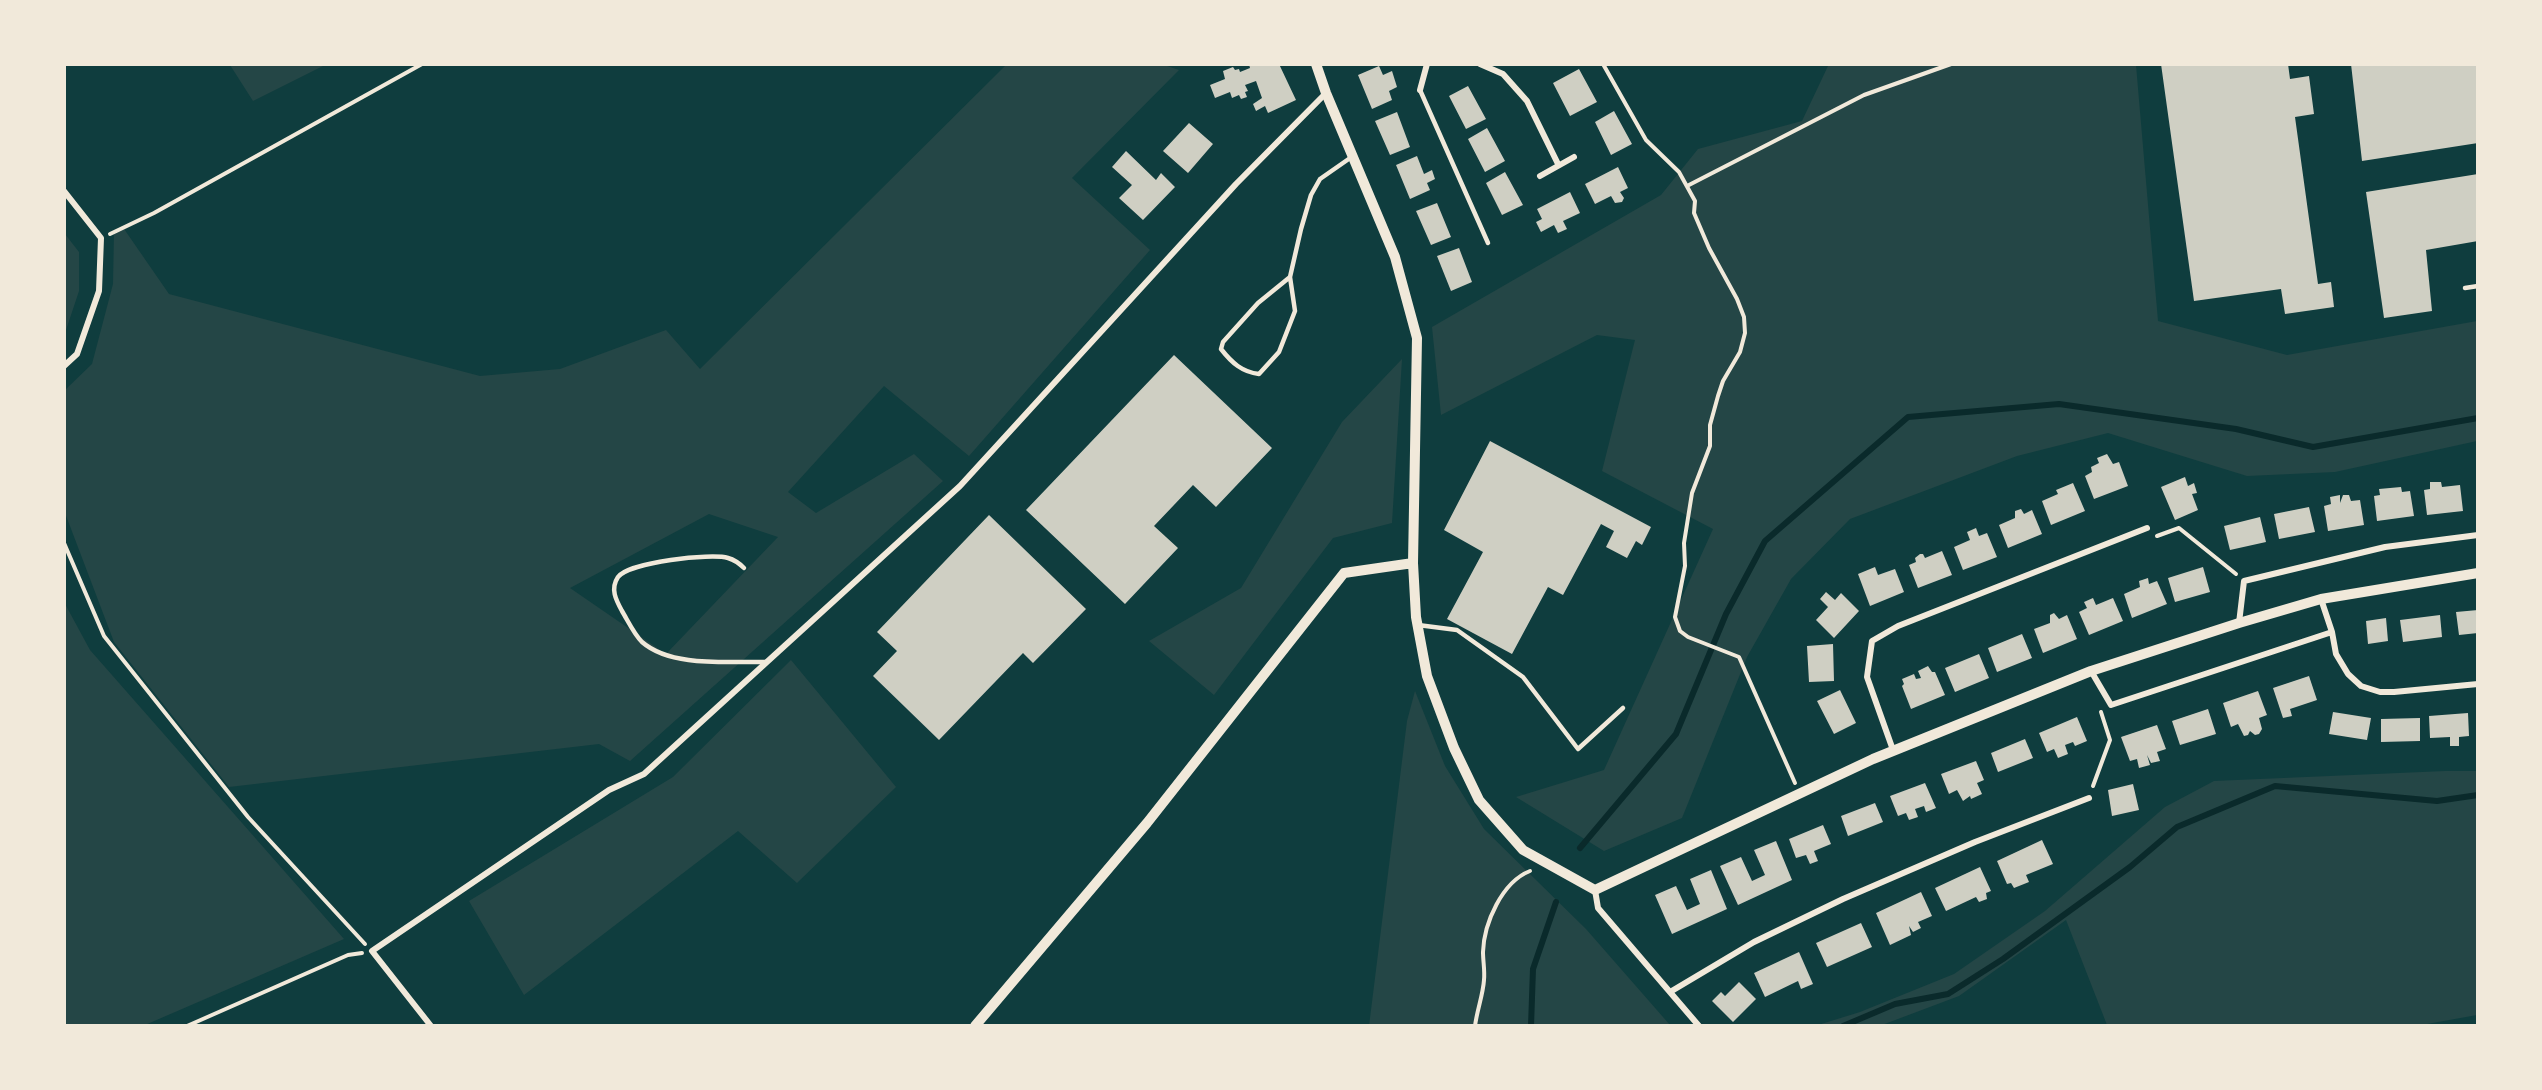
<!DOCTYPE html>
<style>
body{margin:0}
#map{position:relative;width:2542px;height:1090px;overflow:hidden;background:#0f3d3e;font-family:"IBM Plex Sans",sans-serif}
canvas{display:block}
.frame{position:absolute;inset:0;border:66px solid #f1e9da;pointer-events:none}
</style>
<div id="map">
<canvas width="2542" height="1090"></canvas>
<div class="frame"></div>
</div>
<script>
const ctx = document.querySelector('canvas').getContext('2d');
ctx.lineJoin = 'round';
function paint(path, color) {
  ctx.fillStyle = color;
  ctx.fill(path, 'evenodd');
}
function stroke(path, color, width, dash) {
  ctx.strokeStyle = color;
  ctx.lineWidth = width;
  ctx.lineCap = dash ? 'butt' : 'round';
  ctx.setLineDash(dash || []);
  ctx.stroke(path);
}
paint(new Path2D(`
 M1161 64 1179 70 1072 178 1150 250 969 456 884 386 788 492 816 513 914 454 943 481 630 761 599 744 229 787 114 642 65 513 64 391 92 364 113 284 114 232 122 226 169 294 480 376 560 369 666 330 700 369 1006 65ZM709 514 778 537 666 654 570 588Z
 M1837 64 2136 65 2158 321 2287 355 2477 321V441L2335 472 2247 476 2108 433 2017 456 1850 519 1791 579 1747 657 1682 818 1604 851 1516 797 1604 770 1713 529 1602 471 1635 340 1597 335 1441 415 1432 327 1661 195 1698 149 1802 121 1828 66Z
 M230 65H325L253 101Z
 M65 234 79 252V291L65 333Z
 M1402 359 1392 523 1333 538 1214 695 1149 641 1241 588 1342 422Z
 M64 602 90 650 344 939 145 1025H65Z
 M791 660 896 787 797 883 738 831 524 995 469 901 673 777Z
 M1415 691 1445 766 1484 829 1586 929 1670 1025 1369 1026 1407 721Z
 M2445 771H2477V1015L2416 1026 2107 1025 2066 920 1959 996 1882 1025H1818L1860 1012 1954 974 2045 911 2165 807 2214 781Z`), '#244646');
stroke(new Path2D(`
 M1580 848 1676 734 1726 614 1765 541 1908 417 2059 404 2236 429 2313 447 2478 418
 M1531 1026 1533 969 1556 902
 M1843 1026 1895 1004 1948 994 2003 959 2130 867 2177 827 2275 786 2437 801 2478 795`), '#0a2a2b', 6);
paint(new Path2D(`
 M1249 64H1279L1296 100 1268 113 1265 106 1256 111 1253 104 1262 98 1256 81 1245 85 1248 91 1245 92 1247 97 1241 99 1239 95 1232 98 1230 92 1215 98 1210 85 1225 79 1223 71 1233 67 1235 70 1239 69 1240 72 1250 68Z
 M2161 64H2288L2290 79 2309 76 2314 114 2295 117 2318 284 2331 282 2334 307 2285 314 2281 289 2194 301Z
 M2351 64H2478V143L2362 161Z
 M1379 66 1383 75 1392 71 1397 87 1389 91 1392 100 1372 109 1358 75Z
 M1579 69 1597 102 1570 116 1553 83Z
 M1468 86 1486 119 1466 129 1449 96Z
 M1614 111 1632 144 1611 155 1595 122Z
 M1397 112 1410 147 1390 155 1375 121Z
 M1189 123 1213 144 1188 173 1163 151Z
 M1487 128 1505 161 1485 172 1468 139Z
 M1126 151 1156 180 1161 173 1175 187 1143 220 1119 198 1132 185 1112 167Z
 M1417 156 1424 174 1432 170 1435 179 1427 183 1430 190 1410 199 1396 165Z
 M1618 167 1628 188 1620 192 1624 198 1622 202 1615 203 1611 196 1595 204 1585 184Z
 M1505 172 1523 205 1502 215 1486 183Z
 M2478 174V241L2426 250 2432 311 2384 318 2366 192Z
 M1570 192 1580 213 1563 221 1567 229 1558 233 1554 225 1541 232 1536 222 1542 219 1537 209Z
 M1437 203 1451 237 1431 245 1416 211Z
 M1459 248 1472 282 1451 291 1437 256Z
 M1174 355 1272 448 1216 507 1193 485 1154 526 1178 548 1125 604 1026 510Z
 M1490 441 1651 527 1642 545 1636 541 1627 558 1606 547 1614 531 1601 524 1563 595 1548 587 1512 654 1447 619 1483 552 1444 530Z
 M2107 454 2113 464 2119 462 2128 486 2094 499 2085 476 2092 472 2091 467 2099 463 2097 458Z
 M2185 477 2188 486 2194 483 2197 493 2192 494 2198 510 2175 520 2161 487Z
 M2430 482H2441L2442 487 2460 485 2463 511 2427 515 2424 490 2430 489Z
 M2073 483 2085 511 2051 525 2042 501 2058 494 2056 490Z
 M2401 487 2402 492 2410 491 2414 516 2377 521 2374 496 2380 495 2379 489Z
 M2340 495V503L2343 495H2349L2351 501 2360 500 2364 525 2328 531 2324 506 2331 504 2330 497Z
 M2309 507 2315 532 2279 539 2274 514Z
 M2021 509 2024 514 2032 510 2042 534 2008 548 1999 525 2015 518V511Z
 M989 515 1086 609 1033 663 1023 653 939 740 873 676 897 651 877 632Z
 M2260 517 2266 542 2230 550 2224 526Z
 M1976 528 1979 536 1987 533 1997 557 1963 570 1954 547 1970 540 1967 532Z
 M1942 551 1952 575 1918 588 1909 565 1916 562 1915 558 1920 554H1923L1925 558Z
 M1875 567 1878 575 1895 569 1904 592 1870 606 1858 574Z
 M2203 567 2210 592 2175 602 2168 578Z
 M2148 578 2149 584 2157 581 2167 604 2132 618 2124 594 2140 587 2139 581Z
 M1826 592 1835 600 1841 593 1859 611 1834 638 1816 620 1828 607 1820 599Z
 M2093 598 2096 605 2113 598 2123 621 2089 635 2079 612 2087 608 2084 602Z
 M2478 610V633L2459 635 2456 612Z
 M2054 613 2059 619 2067 615 2077 639 2043 653 2034 629 2050 623V615Z
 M2440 615 2442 637 2403 642 2400 620Z
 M2386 618 2388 641 2368 644 2366 621Z
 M2022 634 2032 658 1997 672 1988 648Z
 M1833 644 1834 681 1809 682 1807 646Z
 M1979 654 1989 678 1955 692 1945 668Z
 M1928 666 1932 672H1935L1945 695 1911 709 1902 686 1904 684 1902 679 1914 674 1916 679 1921 678 1918 671Z
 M2309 676 2317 700 2290 709 2292 716 2283 718 2273 688Z
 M1840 690 1856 723 1834 734 1817 701Z
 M2258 691 2267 715 2259 718 2262 729 2259 734 2255 735 2250 731 2248 735 2244 736 2238 724 2231 727 2223 703Z
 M2208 709 2216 734 2180 745 2172 721Z
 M2333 712 2371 718 2367 740 2329 734Z
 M2468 713 2469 736 2459 737V746H2450V737L2430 738 2429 716Z
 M2077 717 2087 741 2075 746 2073 742 2065 745 2068 754 2058 758 2054 749 2047 752 2039 733Z
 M2420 718V741L2381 742V719Z
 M2157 725 2166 749 2157 752 2160 761 2151 763 2147 755 2150 765 2139 768 2137 759 2130 761 2121 737Z
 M2025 739 2033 758 1998 772 1991 753Z
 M1976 761 1984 780 1977 783 1982 794 1971 799 1970 796 1963 801 1957 790 1949 794 1941 774Z
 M1925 783 1936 808 1926 812 1924 806 1915 809 1918 817 1909 820 1906 813 1898 816 1890 796Z
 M2133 784 2139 810 2112 816 2108 790Z
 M1875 803 1883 822 1848 836 1841 816Z
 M1823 825 1831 844 1814 851 1818 861 1810 864 1806 855 1796 858 1789 839Z
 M2042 840 2053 864 2026 875 2029 882 2014 888 2011 883 2007 884 1997 861Z
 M1776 841 1792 880 1738 905 1720 866 1741 857 1752 881 1765 875 1754 850Z
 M1980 867 1991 891 1986 893 1987 899 1979 902 1976 897 1946 911 1935 888Z
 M1711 870 1727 909 1672 934 1655 895 1676 886 1687 910 1700 904 1690 879Z
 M1921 892 1932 916 1918 922 1921 928 1913 932 1909 926 1911 935 1890 945 1876 913Z
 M1861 923 1872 947 1827 967 1816 943Z
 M1799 952 1813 984 1801 989 1798 981 1765 997 1754 973Z
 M1739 982 1756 999 1733 1022 1712 1001 1721 992 1725 996Z`), '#cfcfc3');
stroke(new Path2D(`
 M1603 64 1646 140 1679 172 1695 201 1694 213 1709 248 1737 299 1744 317 1745 333 1740 352 1723 381 1718 396 1710 425V446L1692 493 1684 543 1685 566 1675 617 1680 631 1688 637 1739 657 1795 783
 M1687 186 1864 95 1951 64
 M110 234 154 213 422 64
 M2157 536 2179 528 2236 574
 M64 543 104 636 248 817 365 944
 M2093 786 2110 740 2101 712
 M187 1026 348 955 362 953
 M1475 1026C1477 1010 1483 995 1484 980 1485 971 1483 961 1483 952 1484 923 1502 882 1530 871`), '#f1e9da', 4);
stroke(new Path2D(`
 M1420 90 1488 243
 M1290 277 1295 311 1279 352 1259 374C1242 372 1232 363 1221 349L1223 342 1258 303 1290 277 1301 229 1311 195 1320 179 1353 156
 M2465 288 2478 286
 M744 568C739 563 735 560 728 558 711 553 629 562 618 577 610 589 616 600 622 611 628 621 634 634 642 642 672 668 729 661 766 662
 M1418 625 1457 630 1523 677 1578 749 1623 708`), '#f1e9da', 4.5);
stroke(new Path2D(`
 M1480 64 1503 74 1527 101 1558 164
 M1420 90 1427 64
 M1540 176 1574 157
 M64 191 101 238 99 291 77 354 64 366
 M2321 599 2332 632 2336 654 2348 674 2361 686 2380 692H2394L2478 684
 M2239 623 2244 581 2385 547 2478 535
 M2091 671 2111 705 2332 632
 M1893 750 1867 677 1872 641 1898 626 2147 528
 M1595 890 1598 908 1699 1026
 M1670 992 1754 942 1843 899 1975 842 2089 798
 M431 1026 372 951 609 790 644 774 960 486 1236 184 1326 93`), '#f1e9da', 6);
stroke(new Path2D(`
 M1316 64 1326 93 1395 257 1417 338 1413 563 1416 617 1427 676 1454 748 1479 800 1523 850 1595 890 1873 759 2091 671 2239 623 2321 599 2478 573
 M975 1026 1147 823 1344 573 1413 563`), '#f1e9da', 10);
</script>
